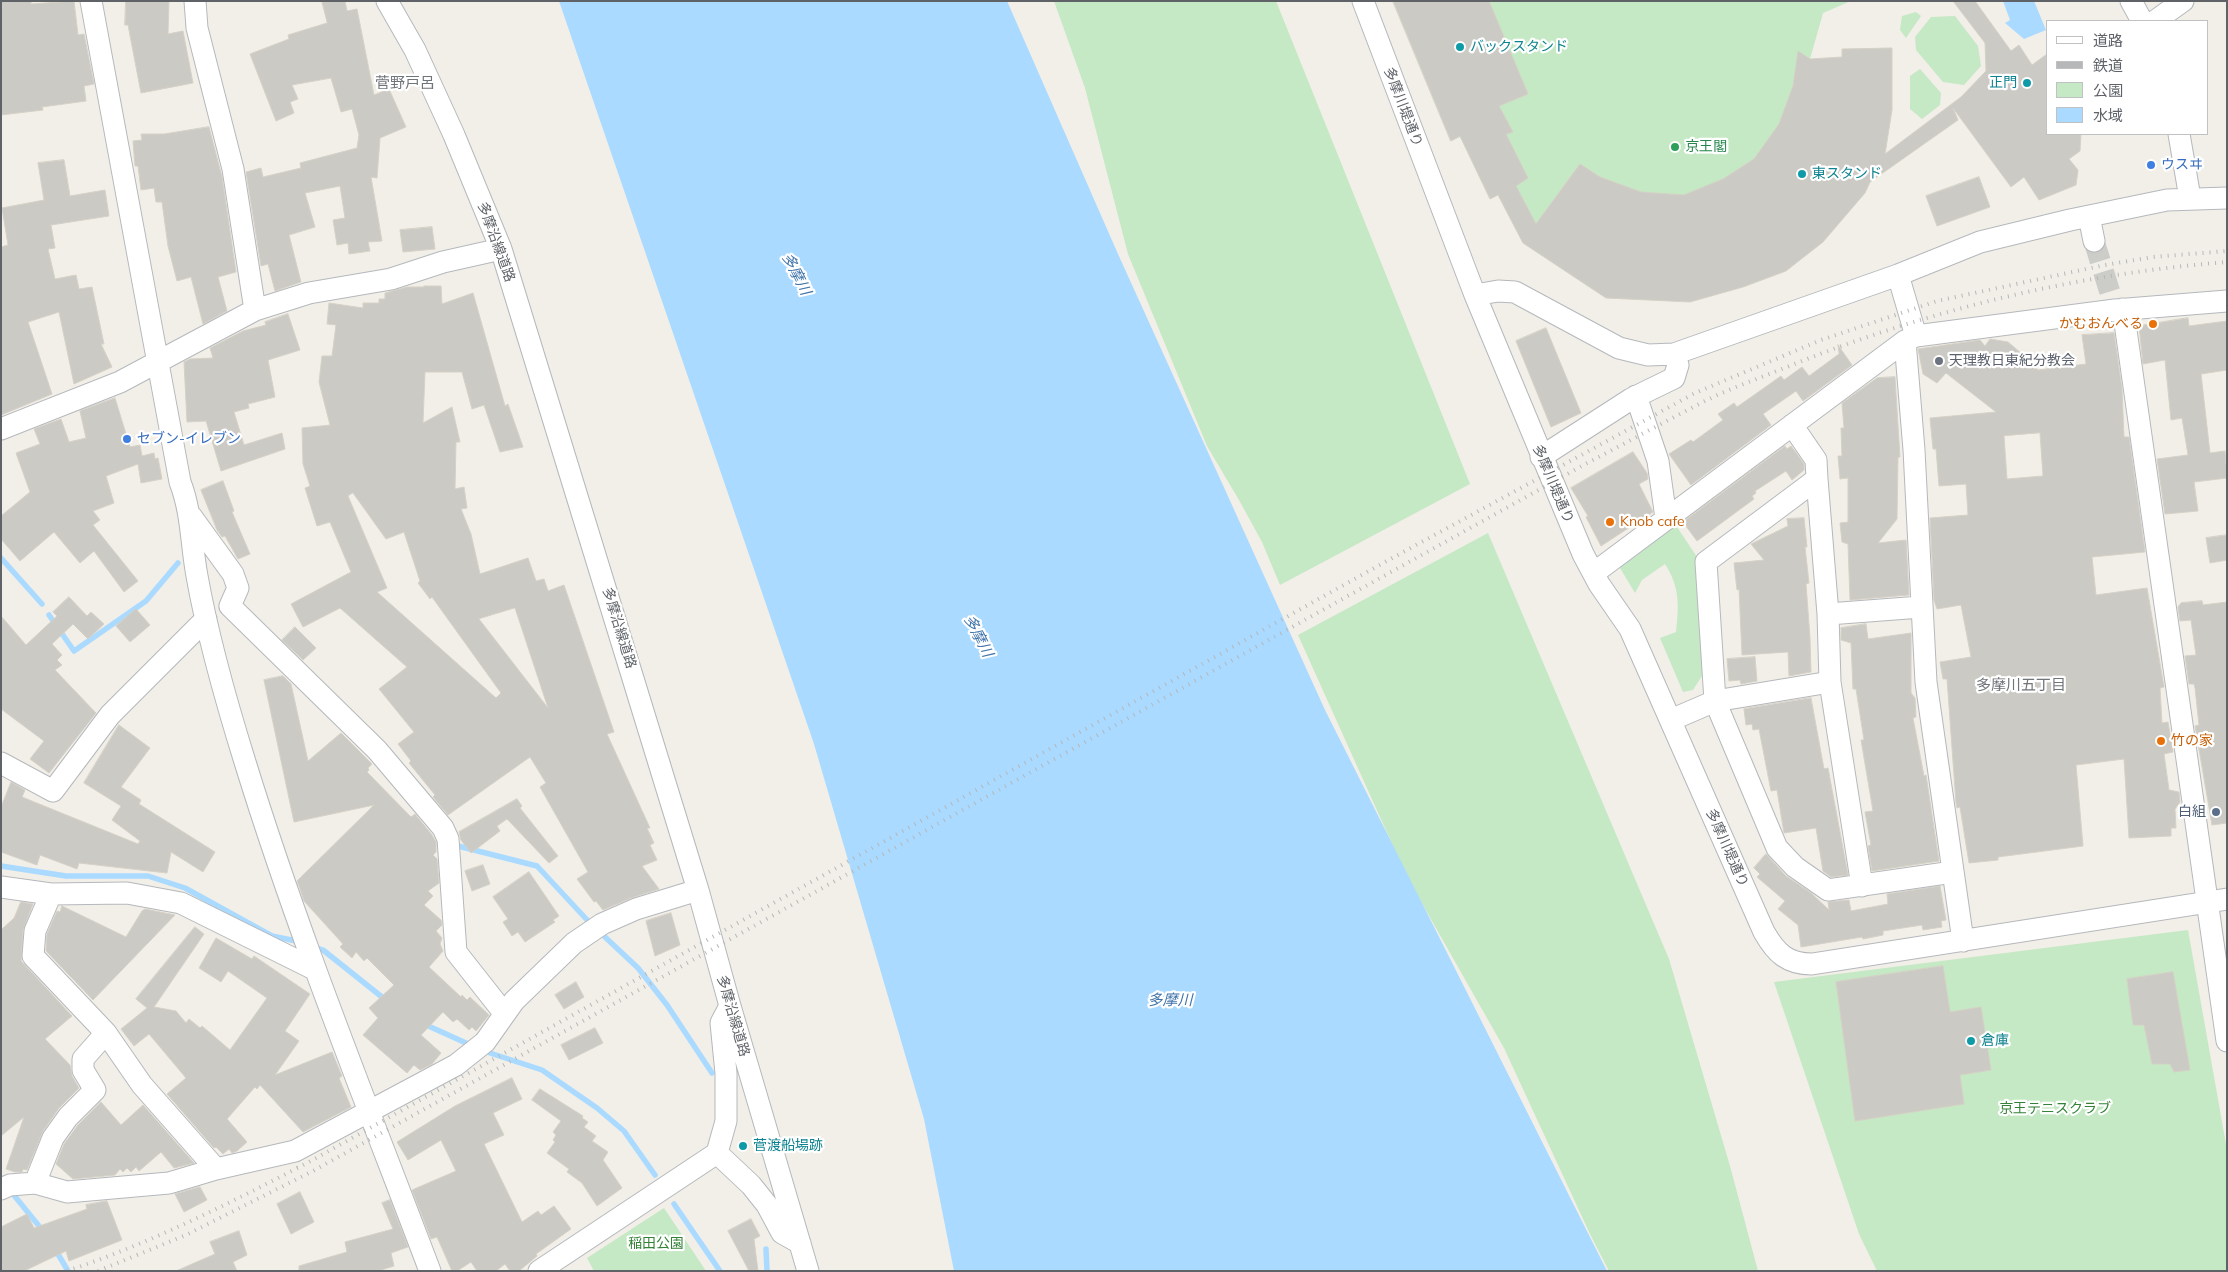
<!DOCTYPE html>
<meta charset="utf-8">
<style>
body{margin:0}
#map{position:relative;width:2228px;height:1272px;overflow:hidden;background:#f1efe8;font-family:Mulish,"Noto Sans JP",sans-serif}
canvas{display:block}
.frame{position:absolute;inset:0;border:2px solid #5f6368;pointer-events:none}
.legend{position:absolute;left:2046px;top:20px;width:162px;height:115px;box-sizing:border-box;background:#fff;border:1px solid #bfc1c3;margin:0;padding:6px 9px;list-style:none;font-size:15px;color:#5f6368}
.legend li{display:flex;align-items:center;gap:10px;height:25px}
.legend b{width:25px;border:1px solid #bfc1c3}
</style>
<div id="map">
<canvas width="2228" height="1272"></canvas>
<div class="frame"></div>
<ul class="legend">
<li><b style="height:6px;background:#fff"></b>道路</li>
<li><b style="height:6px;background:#b6b7b8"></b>鉄道</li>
<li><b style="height:14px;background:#c5e8c5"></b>公園</li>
<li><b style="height:14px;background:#aadaff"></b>水域</li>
</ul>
</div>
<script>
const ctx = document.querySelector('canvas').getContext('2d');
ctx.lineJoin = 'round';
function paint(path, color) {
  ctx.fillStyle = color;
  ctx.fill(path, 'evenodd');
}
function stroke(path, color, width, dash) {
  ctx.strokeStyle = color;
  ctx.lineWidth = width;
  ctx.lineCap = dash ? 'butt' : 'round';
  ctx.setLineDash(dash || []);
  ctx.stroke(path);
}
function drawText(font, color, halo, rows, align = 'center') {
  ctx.font = font + ' Mulish,"Noto Sans JP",sans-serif';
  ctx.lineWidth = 4.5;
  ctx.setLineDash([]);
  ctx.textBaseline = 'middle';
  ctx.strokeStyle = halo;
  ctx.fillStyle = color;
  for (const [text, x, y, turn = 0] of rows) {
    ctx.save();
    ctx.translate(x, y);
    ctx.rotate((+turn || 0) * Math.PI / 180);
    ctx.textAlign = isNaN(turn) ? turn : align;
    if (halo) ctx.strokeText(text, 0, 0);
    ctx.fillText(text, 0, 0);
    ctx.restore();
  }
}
paint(new Path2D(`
 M1054 1H1276L1470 484 1280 585 1262 542 1239 500 1207 446 1128 254 1085 88Z
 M1393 1H1851L1823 13 1810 59 1842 57V49L1892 48V110L1885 154 1865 193 1786 271 1743 287 1690 302 1606 298 1523 243 1498 195 1490 199 1460 137 1451 141Z
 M1916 12 1921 16 1906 38 1900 30 1902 16Z
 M1955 16 1978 46 1981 66 1964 85 1943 82 1916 50 1915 37 1931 17Z
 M1920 69 1941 93 1940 105 1922 119 1910 109V76Z
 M1673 521 1697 557 1705 671 1693 690 1683 692 1660 638 1676 632C1679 606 1680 587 1665 564L1642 580 1635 593 1620 568Z
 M1488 533 1669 959 1730 1166 1758 1271H1609L1590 1234 1504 1048 1407 877 1298 635Z
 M2188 930 2227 1150V1271H1877L1859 1234 1774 982Z
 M664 1208 706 1271H594L587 1258Z`), '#c5e8c5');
paint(new Path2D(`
 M559 1H1007L1118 254 1325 710 1607 1271H954L924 1119 814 744Z
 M2003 1H2034L2046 30 2024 39 2005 23 2010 20Z`), '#aadaff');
stroke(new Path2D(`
 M1 558 42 604
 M49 615 74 651 146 601 178 563
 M458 846 537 866 589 922
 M1 866 66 876H148L185 888 272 936 301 942
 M605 937 638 968 667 1005 712 1073
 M314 947 323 950 387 1001
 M424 1024 466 1043
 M490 1053 542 1070 597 1108 624 1131 655 1175
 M13 1194 43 1231
 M674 1204 720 1271
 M55 1249 68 1271
 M766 1249 767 1271`), '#aadaff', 5.5);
const building = new Path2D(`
 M1 1H31V4L74 1 78 35 84 34 94 84 84 86 86 101 42 107 43 110 1 115Z
 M126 1H169L168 34 183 31 193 83 141 93 128 25H125Z
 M322 1H345L347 11 357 9 374 95 389 89 406 127 380 138 377 178 371 177 382 241 368 242 370 251 349 254 348 243 337 245 333 220 345 218 340 186 305 193 315 227 289 235 301 282 275 291 268 264 261 266 246 172 261 168 263 177 301 168 300 163 357 148 359 135 352 109 341 112 331 78 292 85 298 99 290 102 294 113 276 121 250 54 289 39 288 35 327 23Z
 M1393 1H1489L1528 94 1499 106 1513 132 1506 134 1528 178 1516 186 1536 224 1580 164 1600 177 1641 192 1684 195 1723 179 1754 159 1779 124 1793 86 1798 51 1810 59 1842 57V49L1892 48V110L1885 154 1961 97 1986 71 1985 43 1953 1H1975L2011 51 2019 45 2032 65 2047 54V134H2081L2080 151 2069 159 2078 170 2076 185 2039 200 2024 177 2011 187 1953 108 1958 120 1870 182 1865 193 1823 242 1786 271 1743 287 1690 302 1606 298 1523 243 1498 195 1490 199 1460 136 1451 141Z
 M209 127 222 177 236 272 218 277 227 311 203 324 191 277 177 281 168 246 162 202H156L154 188 141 190 138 166H135L133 141 142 140 141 134H164Z
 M64 160 70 196 105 190 109 216 51 225 55 248 48 249 55 279 76 275 79 289 92 287 104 344H101L112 367 74 384 59 312 28 322 52 394 1 415V247L8 245 2 208 44 200 38 163Z
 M1979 177 1990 207 1937 226 1926 196Z
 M432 227 435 249 403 252 400 230Z
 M424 286H441L442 304 473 293 505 406 508 404 523 447 500 452 484 405 472 409 462 372H425L423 423 452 407 460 442H456L455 489 464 487 467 508 461 509 471 534 480 574 528 558 536 581 544 579 548 591 564 585 614 732 607 734 650 828H647L654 843 650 845 657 860 642 866 659 889 631 898 603 910 596 901 594 902 577 879 588 872 540 787 546 783 530 757 448 815 433 797 435 795 409 763 411 761 398 744 414 732 379 689 407 667 340 608 303 627 291 604 351 572 330 522 317 526 305 488 310 486 303 464 302 428 330 425 319 382 322 356H332L336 325 327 324 329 303 363 308V303H379V299H385V293L407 287H424ZM353 493 386 539 404 532 420 581 418 583 430 599 432 597 501 693 496 698 377 592 387 588 348 496ZM515 608 548 708 479 619Z
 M288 314 300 350 268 360 275 397 248 404 249 408 234 412 244 445 282 433 285 449 221 471 206 421 187 422 184 362 190 359 213 358 210 348 243 331 266 325 265 322Z
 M2188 318 2189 326 2227 321V370L2201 374 2210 453 2225 451 2227 478 2194 482 2198 511 2165 514 2157 459 2188 455 2182 418 2171 420 2165 360 2143 364 2139 326Z
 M1546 328 1581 413 1551 427 1516 341Z
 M2114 333 2122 389 2124 437H2129L2145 552 2092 557 2096 595 2147 588 2164 687 2160 688 2162 723 2168 722 2173 752 2164 754 2169 790 2179 792 2180 802 2175 809 2176 828H2171V836L2129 838 2124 759 2076 765 2083 846 1998 857V860L1969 863 1960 807 1957 808 1956 803 1947 679H1943L1940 662 1971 657 1961 605 1937 609 1934 600 1930 518 1968 515 1966 484 1939 486 1936 449H1933L1930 418 1996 412 1946 373 1937 383 1923 374 1918 349 1980 340 1985 346 1990 339 2008 342 2021 353 2020 356 2038 370 2086 364 2082 335ZM2040 433 2043 476 2007 479 2004 436Z
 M1838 345 1852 365 1803 401 1796 391 1763 414 1771 425 1691 485 1669 454 1691 440 1693 442 1723 420 1718 414 1734 403 1737 407 1781 376 1784 380 1802 367 1809 376 1839 354Z
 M1895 377 1900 457H1898L1897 519 1878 543 1906 540 1909 595 1850 600 1848 544 1842 542 1840 523 1848 522V478L1840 479 1838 456H1842L1841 428H1844L1842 403 1877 378Z
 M115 398 130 447 140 445 142 456 154 453 155 459 158 458 162 479 141 483 138 464 106 476 114 503 93 511 100 520 93 525 138 581 124 592 94 551 80 563 54 532 20 561 1 539V516L30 492 16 453 40 444 34 429 61 419 69 442 86 438 80 411Z
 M1785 446 1787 449 1791 446 1797 454 1804 464V470L1792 480 1786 471 1755 491 1756 493 1752 496 1754 499 1697 541 1683 522Z
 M1633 452 1647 473 1648 479 1639 484 1653 512 1601 546 1586 517 1588 516 1571 488Z
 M223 481 234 511 232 512 250 554 238 559 225 536 222 537 217 530 201 490Z
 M1804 518 1807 547H1805L1809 583 1806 584 1810 638 1811 672 1789 676 1788 652 1742 655 1739 589 1737 590 1734 563 1764 560 1751 544 1788 526 1787 519Z
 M2227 535V560L2210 563 2206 538Z
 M69 597 87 616 91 612 104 624 88 639 73 624 52 644 62 655 57 660 62 665 55 670 96 713 49 773 30 759 44 741 1 709V616L26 645 57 616 53 612Z
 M2202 601 2203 605 2227 602V823L2212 825 2195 726 2199 725 2195 688 2194 684H2189L2185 656 2196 655 2191 620 2180 621 2178 607 2181 603Z
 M136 609 150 625 130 642 116 626Z
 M1866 624 1868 639 1911 633V693L1915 698 1916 717 1913 718 1924 776 1926 775 1939 861 1872 871 1868 846 1871 845 1865 812 1873 811 1861 740H1864L1856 689H1853L1851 643 1841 640V628Z
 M295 627 316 648 303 660 282 640Z
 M1755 657 1757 681 1741 684 1740 680 1729 681 1727 659Z
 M283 676 291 684 308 761 341 733 372 764 368 768 369 770 367 772 411 817 415 814 432 835 436 842V852L433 855 437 859 439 883 428 891 433 896 424 905 441 920 442 925 436 931 442 938 440 944 443 951 429 967 461 997 462 995 467 1000 470 997 489 1015 476 1031 472 1027 469 1030 457 1019 453 1022 443 1012 421 1035 441 1053 432 1064 420 1070 414 1065 407 1073 363 1035 378 1018 369 1008 394 985 367 958 364 961 356 952 352 958 340 947 343 944 304 901 299 886 297 881 374 805 294 822 264 680Z
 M1811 698 1824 769 1828 768 1848 875 1831 877 1823 871 1816 828 1784 833 1777 790 1771 791 1759 729 1753 730 1752 724 1746 725 1744 709Z
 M119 725 150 748 121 787 141 800 139 804 215 852 203 872 171 852 167 873 79 863 77 869 40 855 37 865 1 852V807L11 782 25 790 22 797 138 844 140 841 112 820 121 806 84 783Z
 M517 799 522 806 520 808 558 856 549 863 507 819 497 826 500 831 471 853 461 840 459 832Z
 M1766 854 1786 876 1811 893 1829 910 1828 902 1849 900 1851 911 1888 904 1887 894 1940 886 1946 920 1941 921 1942 927 1923 930 1922 925 1883 931V935L1863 939 1862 937 1801 947 1798 925 1778 909 1785 901 1757 877 1760 874 1754 868Z
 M483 865 490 884 472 891 465 871Z
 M529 872 559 916 553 920 555 922 525 942 518 932 512 936 503 922 508 919 493 897Z
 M21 902 33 904 23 930 21 961 72 1016 45 1039 70 1065 72 1076 79 1088 59 1108 43 1131 27 1170 23 1169 22 1172H15L6 1169 24 1117 1 1136V930L14 918Z
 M62 906 126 937 142 911 145 909 175 915 93 1000 46 951 47 934 57 911 60 912Z
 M671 913 680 945 655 956 646 921Z
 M195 927 204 934 154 1007 176 1011 186 1023 189 1019 200 1028 202 1026 230 1050 267 998 228 971 221 982 199 968 216 938 252 959 254 956 310 994 285 1031 299 1041 275 1075 332 1052 342 1076 339 1078 351 1107 303 1132 260 1085 257 1089 255 1087 227 1119 247 1142 237 1151 232 1153 229 1149 223 1154 216 1147 214 1148 167 1094 186 1078 149 1034 134 1046 121 1029 147 1008 136 999Z
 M1943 966 1950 1012 1981 1007 1991 1070 1960 1075 1964 1104 1855 1121 1836 982Z
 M2173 972 2190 1070 2174 1072 2170 1064H2152L2144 1025H2133L2127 979Z
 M576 982 584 997 564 1009 555 995Z
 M595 1028 603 1043 569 1060 561 1045Z
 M512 1078 522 1099 493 1113 504 1135 484 1144 522 1222 538 1211 541 1215 554 1206 571 1229 536 1254 537 1256 519 1271H510L505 1264 496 1271H477L471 1262 457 1271H452L437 1237 431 1239 412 1190 456 1171 441 1140 408 1160 397 1142 455 1106Z
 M540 1089 583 1116 582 1118 588 1122 584 1127 596 1136 592 1141 608 1152 603 1160 622 1188 597 1206 582 1183 567 1172 569 1169 547 1153 555 1142 553 1140 556 1135 553 1132 561 1121 532 1100Z
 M101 1102 121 1125 143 1105 194 1163 174 1168 161 1152 139 1171 136 1167 131 1172 127 1168 123 1172 120 1169 115 1175 73 1179 56 1164 64 1144 78 1125Z
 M200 1187 207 1200 184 1212 175 1194Z
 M300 1192 314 1222 291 1234 277 1204Z
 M390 1200 408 1247 391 1253 394 1266 378 1271H299V1266L347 1252 345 1242 393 1229 382 1203Z
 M107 1201 122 1240 69 1261 66 1251 24 1271H1V1227L27 1214 34 1228 87 1209 86 1205Z
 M751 1219 760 1236 754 1239 758 1271H749L728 1231Z
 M239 1231 247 1255 233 1262 237 1271H176L215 1254 210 1242Z`);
paint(building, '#cccac5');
stroke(building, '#d6d1c6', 1);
stroke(new Path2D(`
 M2094 241 2112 299`), '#ccccc8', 21, [21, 11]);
const minor = new Path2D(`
 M91 1 180 482C192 513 191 544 197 576 208 638 226 701 245 762 298 934 366 1102 430 1271
 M195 1 197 28 233 169 255 310
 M387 1 415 50 454 135 501 249 698 890 730 1006 808 1271
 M1363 1 1475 295 1583 554 1599 584 1630 629 1764 932C1776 953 1787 964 1812 964L2227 899
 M2131 1 2142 21
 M2155 21 2183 1
 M2179 134 2190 198
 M2089 216 2094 241
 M1898 275 1916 336
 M1475 295 1498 291 1515 292 1619 348 1648 355 1674 354 1898 275 1980 242 2070 220 2167 200 2227 198
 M2123 309 2227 1041
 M1905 341 1914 450 1926 682 1963 941
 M1636 396 1658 461 1666 518
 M1792 425 1816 460 1817 479
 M1 429 120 382 255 310 309 293 391 279 443 262 501 249
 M1541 457 1631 399 1674 378 1678 365 1674 354
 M191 516 233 574 238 588 230 606 377 750 443 828 448 839 456 952 504 1013
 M1594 573 1905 341 1916 336 2115 310 2227 301
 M1921 607 1828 614 1817 479 1706 562 1715 701 1777 848 1795 867 1828 890 1953 872
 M1828 614 1830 682
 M1671 720 1715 701 1830 682 1862 886
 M1 763 53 791 110 715 206 619
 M1 887 51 894 127 893 181 903 314 969
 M106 1033 142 1085 216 1169
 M717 1153 751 1185 767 1205 782 1233 800 1243
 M35 1183 53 1138 68 1117 95 1090 83 1070V1059L106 1033 33 956 35 931 51 894
 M1 1189 10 1185 35 1183 67 1192 169 1183 216 1169 295 1151 456 1065 485 1042 514 1001 574 943 602 924 636 909 698 890
 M539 1271 717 1153 726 1121V1073L721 1023 730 1006`);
stroke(minor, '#b5b8bc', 23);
stroke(minor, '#fff', 21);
stroke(new Path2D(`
 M67 1271C151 1243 230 1203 309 1162L1385 562 1695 393 1821 340 1937 301 2105 265 2153 257 2227 251
 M98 1271 186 1235 313 1171 1589 462C1630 441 1671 418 1713 397 1737 386 1762 377 1787 367 1928 310 2075 274 2227 262`), '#b6b7b8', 4, [1, 6]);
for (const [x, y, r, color] of [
 [1460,47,5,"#0f9aa8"],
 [2027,83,5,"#0f9aa8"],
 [1675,147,5,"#2e9e5b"],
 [2151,165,5,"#3f7fe0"],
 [1802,174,5,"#0f9aa8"],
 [2153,324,5,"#e8710a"],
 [1939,361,5,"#6b7280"],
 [127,439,5,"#3f7fe0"],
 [1610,522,5,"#e8710a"],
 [2161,741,5,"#e8710a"],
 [2216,812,5,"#5c6f8a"],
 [1971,1041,5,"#0f9aa8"],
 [743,1146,5,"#0f9aa8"]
]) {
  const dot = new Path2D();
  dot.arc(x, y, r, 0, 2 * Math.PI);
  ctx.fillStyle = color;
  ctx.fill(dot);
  stroke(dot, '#fff', 2);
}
drawText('14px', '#0d838f', '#fff', [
 ["バックスタンド",1470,47],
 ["正門",2017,83,"right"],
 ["東スタンド",1812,174],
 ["倉庫",1981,1041],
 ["菅渡船場跡",753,1146]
], 'left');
drawText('14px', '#5f6368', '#fff', [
 ["多摩川堤通り",1403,107,69],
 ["多摩沿線道路",496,242,70],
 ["多摩川堤通り",1553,484,67],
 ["多摩沿線道路",619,628,73],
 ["多摩川堤通り",1727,848,66],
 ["多摩沿線道路",733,1016,74]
]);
drawText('14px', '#27864d', '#fff', [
 ["京王閣",1685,147]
], 'left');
drawText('14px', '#366cbe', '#fff', [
 ["ウスヰ",2161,165],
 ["セブン-イレブン",137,439]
], 'left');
drawText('14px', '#c56008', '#fff', [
 ["かむおんべる",2143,324,"right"],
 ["Knob cafe",1620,522],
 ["竹の家",2171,741]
], 'left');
drawText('14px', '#5b616d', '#fff', [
 ["天理教日東紀分教会",1949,361]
], 'left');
drawText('14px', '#4e5e75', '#fff', [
 ["白組",2206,812]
], 'right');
drawText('14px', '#348238', '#fff', [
 ["京王テニスクラブ",2055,1109],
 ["稲田公園",656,1244]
]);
drawText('15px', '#70757a', '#fff', [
 ["菅野戸呂",405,83],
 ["多摩川五丁目",2021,685]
]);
drawText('italic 15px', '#4174aa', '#fff', [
 ["多摩川",796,274,63],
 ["多摩川",978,636,63],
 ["多摩川",1170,1000]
]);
</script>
